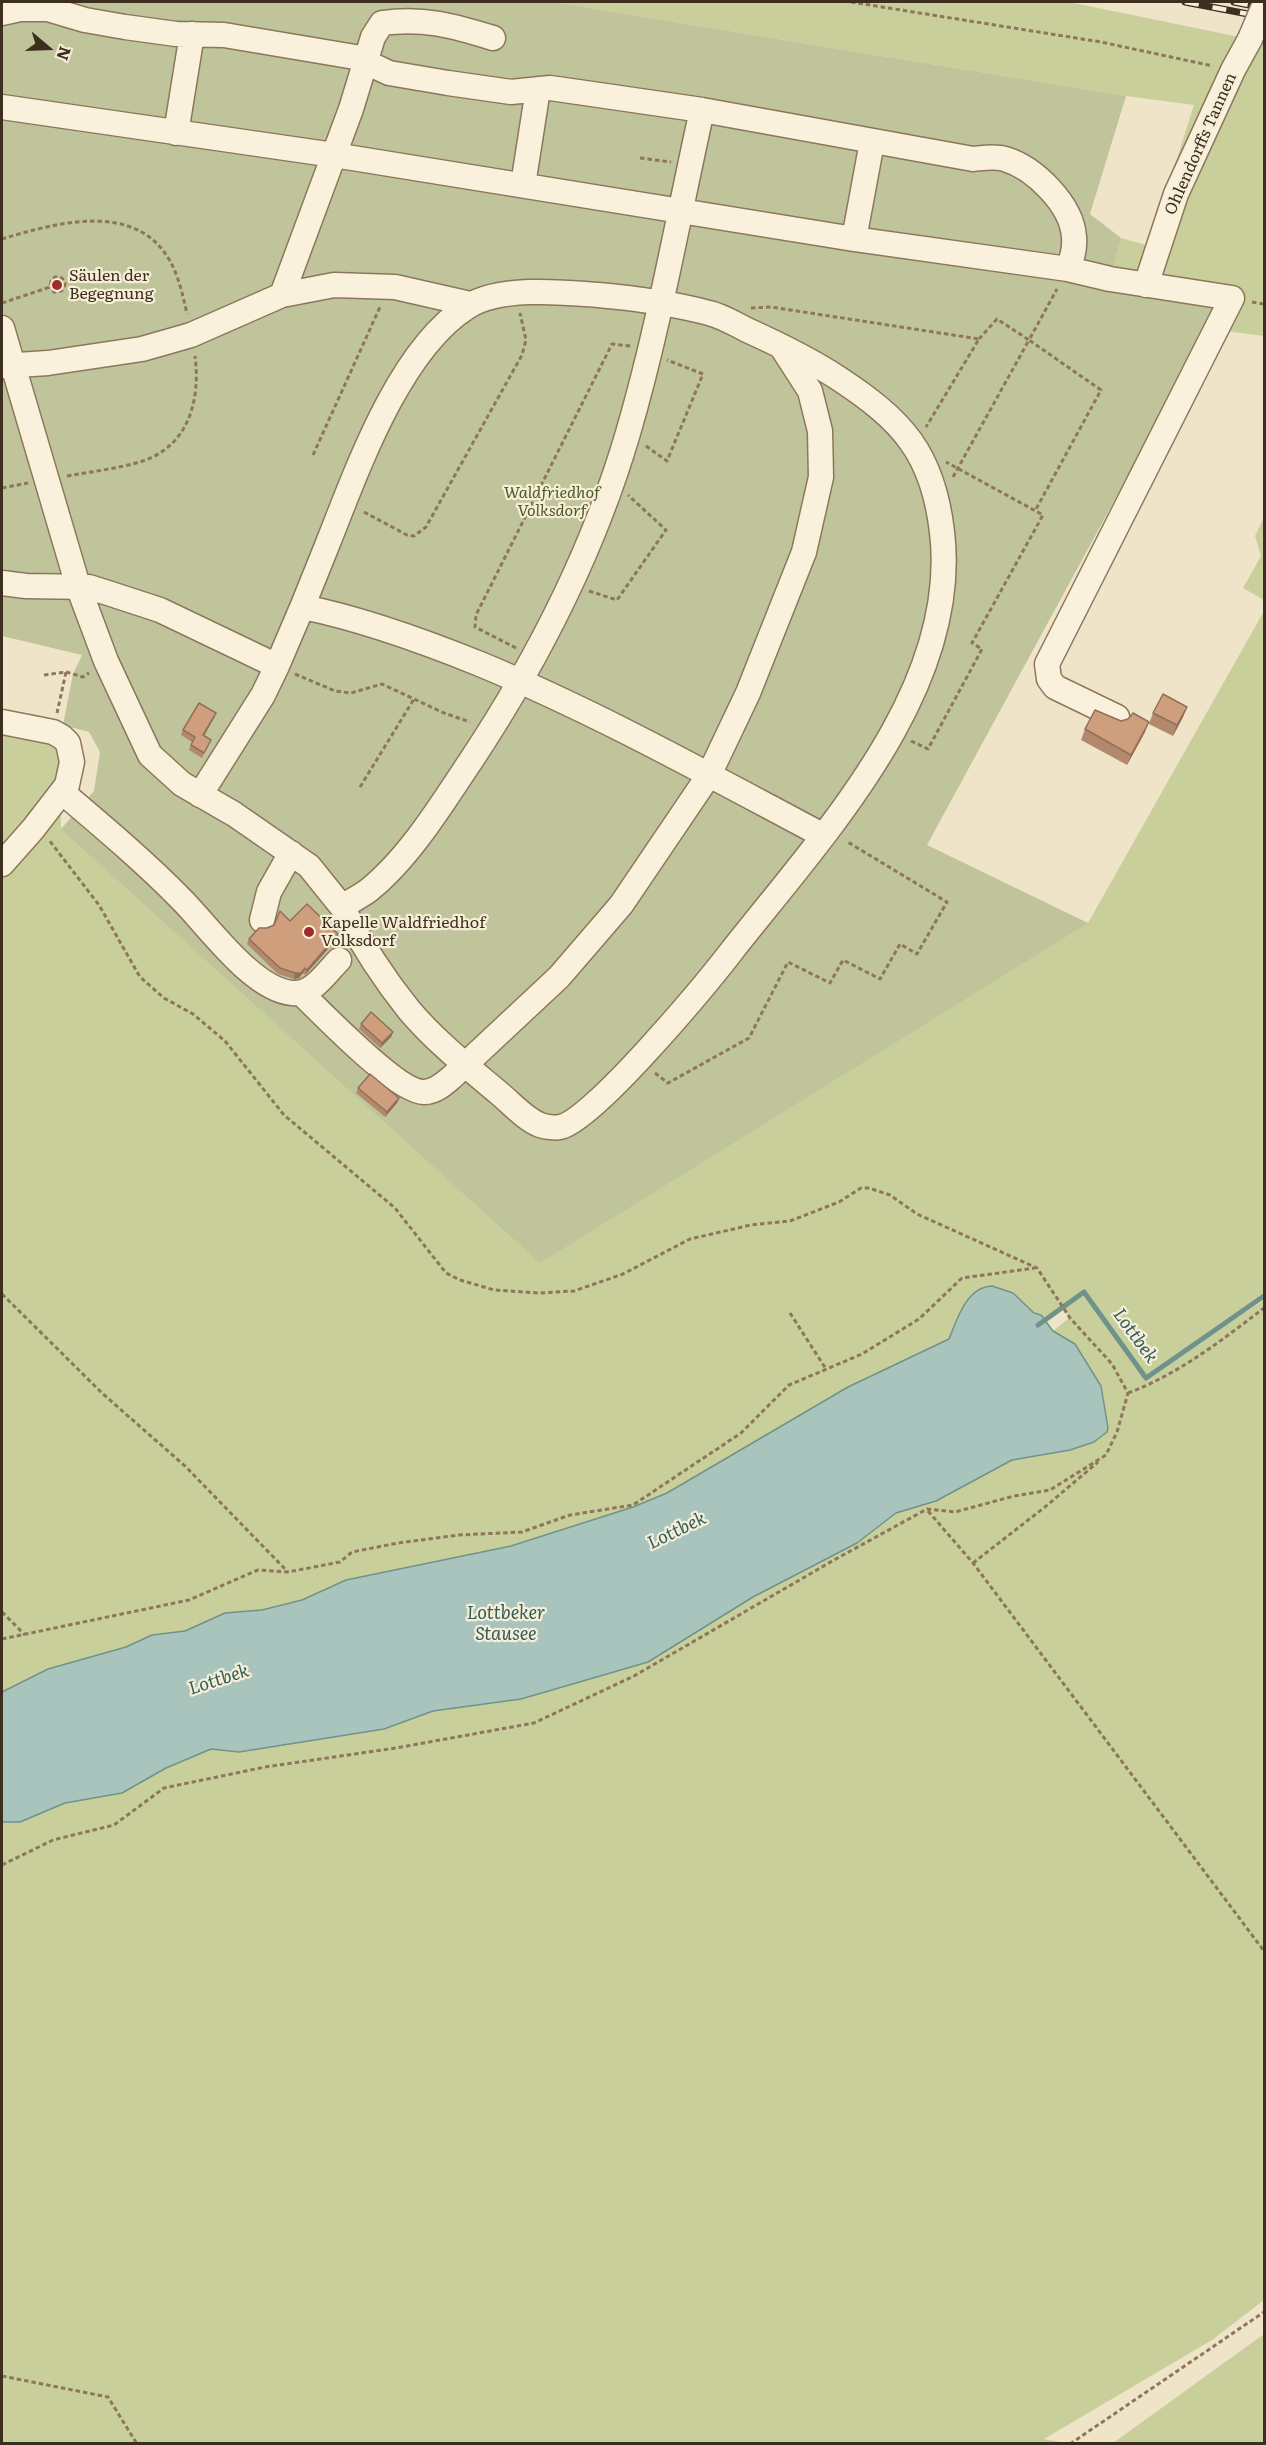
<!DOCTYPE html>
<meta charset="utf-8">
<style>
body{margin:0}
#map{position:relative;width:1266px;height:2445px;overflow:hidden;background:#f0e4c8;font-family:Literata,serif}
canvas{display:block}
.frame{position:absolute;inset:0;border:3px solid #3d2e20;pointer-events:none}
.north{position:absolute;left:18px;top:18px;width:60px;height:60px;-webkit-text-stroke:4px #f7eed8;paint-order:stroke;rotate:109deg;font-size:16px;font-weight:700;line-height:24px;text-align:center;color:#3d2e20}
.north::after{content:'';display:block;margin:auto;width:21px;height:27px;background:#3d2e20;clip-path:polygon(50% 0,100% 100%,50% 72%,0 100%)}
</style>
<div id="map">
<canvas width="1266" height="2445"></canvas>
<div class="frame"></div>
<div class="north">N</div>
</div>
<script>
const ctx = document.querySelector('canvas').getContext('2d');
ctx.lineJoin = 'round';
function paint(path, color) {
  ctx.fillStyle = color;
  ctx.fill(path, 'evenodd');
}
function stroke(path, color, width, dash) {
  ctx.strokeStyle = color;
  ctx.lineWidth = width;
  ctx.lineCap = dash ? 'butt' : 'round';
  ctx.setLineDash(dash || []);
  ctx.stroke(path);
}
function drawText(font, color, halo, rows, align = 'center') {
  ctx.font = font + ' Literata,serif';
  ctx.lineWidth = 4.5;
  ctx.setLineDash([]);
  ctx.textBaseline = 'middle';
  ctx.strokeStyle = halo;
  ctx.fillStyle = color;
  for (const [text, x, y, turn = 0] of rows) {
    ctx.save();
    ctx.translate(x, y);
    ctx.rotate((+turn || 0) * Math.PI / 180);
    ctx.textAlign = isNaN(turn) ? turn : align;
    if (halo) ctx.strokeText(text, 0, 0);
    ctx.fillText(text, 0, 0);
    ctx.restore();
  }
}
paint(new Path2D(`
 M553 2H1069L1264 42V336L1209 329 1110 279 1121 238 1149 246 1194 105 1126 96Z
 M1264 517V600L1243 588 1261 556 1255 536Z
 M1264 611V1296L1188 1350 1264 1300V2300L1212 2340 1044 2439 1065 2443H2V1822H20L65 1803 122 1793 166 1768 211 1749 239 1752 384 1729 433 1711 521 1699 642 1663 660 1655 753 1597 857 1543 896 1513 936 1501 1012 1460 1070 1450 1094 1442 1106 1432 1107 1428 1101 1386 1075 1344 1053 1331 1069 1318 1063 1308 1075 1298 1043 1319 1041 1315C1017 1308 1017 1286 983 1287L949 1339 848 1387 667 1493 633 1507 511 1546 346 1580 302 1600 262 1610 225 1613 185 1631 152 1635 126 1647 48 1669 2 1693V726L47 734 60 748 61 829 1088 923Z
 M1264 2334V2443H1113Z`), '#c9cf9b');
paint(new Path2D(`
 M2 2H553L1126 96 1090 214 1121 238 1110 279 1219 308 927 845 1088 923 540 1263 61 829 94 791 100 752 89 732 63 725 73 674 82 655 2 636Z`), '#bfc49a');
const water = new Path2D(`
 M992 1286 1013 1293 1034 1313 1041 1315 1053 1331 1075 1344 1101 1386 1108 1428 1107 1432 1094 1442 1070 1450 1012 1460 936 1501 896 1513 857 1543 753 1597 648 1662 521 1699 433 1711 384 1729 239 1752 211 1749 166 1768 122 1793 65 1803 20 1822H2V1693L4 1691 48 1669 126 1647 152 1635 185 1631 225 1613 262 1610 302 1600 346 1580 511 1546 633 1507 667 1493 848 1387 949 1339C957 1320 966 1287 992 1286Z`);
paint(water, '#a9c4bc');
stroke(water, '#6f938a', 1.5);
stroke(new Path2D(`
 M1038 1325 1084 1292 1146 1378 1264 1296`), '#6f938a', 5);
const minor = new Path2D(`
 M2 13 20 9H48L85 20 125 27 176 34 224 35 355 57 389 73 448 83 511 92 550 88 585 93 702 110 973 159C984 158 994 156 1005 159 1035 168 1072 205 1074 237 1075 249 1072 258 1068 269
 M2 107 334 155 854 239 1068 269 1110 279 1232 298 1047 664 1049 679 1055 687 1117 717
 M176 133 192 34
 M523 185 538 89
 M854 239 872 142
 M1146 285 1176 194 1233 70 1250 39
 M282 295 351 109 373 37 382 23C423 17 454 26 493 38
 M2 328 78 586 106 661 150 755 182 784 234 814 309 866 342 907
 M2 366 48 363 142 349 191 335 282 295 334 285 395 287 470 304
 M2 583 26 586 89 587 111 594 160 610 277 666
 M303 607C363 619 423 641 480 664 598 713 709 775 822 835
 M2 722 53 732 62 737 68 743 72 762 67 785 33 829 2 864
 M62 792C102 826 145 862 182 900 208 926 253 990 292 993 313 995 326 973 339 960
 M200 795 263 695 277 666C295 625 312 584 328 543 357 470 399 350 467 307 499 286 561 292 598 295 633 298 675 304 709 313 722 316 735 324 747 330 778 344 809 359 838 378 902 420 933 453 942 532 961 690 822 836 731 952 707 983 592 1122 560 1127 555 1128 545 1127 540 1125 525 1119 512 1104 500 1094 469 1068 435 1041 409 1010 384 979 361 943 342 907 351 901 361 896 369 890 409 858 442 804 470 762 537 661 594 549 628 433 659 327 678 218 702 110
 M262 920 269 892 291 853
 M301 993C322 1013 398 1093 424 1092 435 1092 444 1084 452 1077L559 977 621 905 709 775 748 693 804 552 821 477 820 431 810 391 781 346`);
stroke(minor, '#8d765c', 27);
stroke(new Path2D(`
 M851 2 1101 42 1213 66
 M640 158 671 162
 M2 239C55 223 136 200 170 261 179 277 183 296 187 314
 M1252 302 1264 304
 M2 303 50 287 51 281 55 277 62 278 65 283 64 289 59 292H54L50 287
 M751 308 771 307 979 339 926 427
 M979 339 997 319 1029 340 1057 289
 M646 446 667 461 703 374 667 360
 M313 455 380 307
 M67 476C90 472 114 469 136 463 187 450 201 403 195 356
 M953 477 1029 340 1101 390 1035 511
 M2 488 28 483
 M364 512 407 535 414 536 426 527 522 355 526 340 520 313
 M589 591 617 600 666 530 628 495
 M516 648 475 627 476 615 612 344 630 346
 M66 672 83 677 89 673
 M295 674 335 691 351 693 382 684 444 713 470 722
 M44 675 66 672 57 713
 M911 741 928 749 982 649 972 643 1043 515 946 462
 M360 787 414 699
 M655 1073 668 1083 749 1038 788 962 830 983 843 960 880 979 900 944 917 954 947 902 846 841
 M2 1294 103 1394 185 1466 288 1572
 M790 1313 826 1369
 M1128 1393C1179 1374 1222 1340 1264 1308
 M928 1511 973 1563 1264 1951
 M973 1563 1045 1507 1098 1462
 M2 1612 25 1635
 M2 1639 189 1600 258 1570 288 1572 340 1562 352 1552 398 1543 459 1535 522 1532 570 1515 633 1505 741 1433 789 1385 862 1354 919 1319 962 1278 1035 1268
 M2 1865 53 1840 114 1825 164 1788 265 1767 396 1748 534 1723 634 1676 834 1560 927 1509 955 1512 1014 1496 1050 1490 1106 1455 1117 1432 1128 1393 1112 1364 1070 1318 1037 1268 917 1214 890 1195 869 1188H861L839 1202 790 1221 751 1225 690 1239 623 1274 574 1291 539 1293 494 1290 460 1280 446 1273 395 1208 284 1115 225 1041 193 1014 164 998 140 977 99 905 49 840
 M2 2376 108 2397 137 2444
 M1070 2444 1264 2312`), '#8d765c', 3, [4.5, 3]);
stroke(minor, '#faf1dc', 24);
const rail = new Path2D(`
 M1185 2 1264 17
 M1234 2 1264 8`);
stroke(rail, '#3d2e20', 7);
stroke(rail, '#f7eed8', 4.5, [14]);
const minorBridge = new Path2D(`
 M1250 39 1264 6`);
stroke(minorBridge, '#8d765c', 27, []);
stroke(minorBridge, '#faf1dc', 24);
paint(new Path2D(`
 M1187 707 1183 717 1173 736 1149 724 1153 713Z
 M216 713 214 718 204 736 211 740 202 758 189 750 192 742 181 735 183 730Z
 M1085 729 1145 732 1127 765 1081 740Z
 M290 921 338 934 336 940 305 975 303 973 299 978 294 979 278 974 247 944 249 939Z
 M361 1024 393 1032 391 1037 380 1048 359 1029Z
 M358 1088 399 1098 397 1103 385 1117 356 1093Z`), '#b2896c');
paint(new Path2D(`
 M1187 707 1183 717 1173 736 1177 725Z
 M216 713 214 718 201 741 203 735Z
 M1149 722 1145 732 1127 765 1131 755Z
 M338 934 336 940 305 975 307 970Z
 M305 968 303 973 299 978 294 979 295 973Z
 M393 1032 391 1037 380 1048 382 1043Z
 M399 1098 397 1103 385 1117 387 1112Z`), '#916f58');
const building = new Path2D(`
 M1163 694 1187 707 1177 725 1153 713Z
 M199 703 216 713 203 735 211 740 204 753 191 745 195 737 183 730Z
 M1095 710 1121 721 1128 719 1133 713 1149 722 1131 755 1085 729Z
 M307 904 338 934 307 970 305 968 301 973H295L280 968 249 939 259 928H267L274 925 280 911 290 921Z
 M371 1012 393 1032 382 1043 361 1024Z
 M370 1074 399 1098 387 1112 358 1088Z`);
paint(building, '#cf9f7d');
stroke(building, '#916f58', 1.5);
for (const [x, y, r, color] of [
 [57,285,6,"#9e2a2b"],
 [309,932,6,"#9e2a2b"]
]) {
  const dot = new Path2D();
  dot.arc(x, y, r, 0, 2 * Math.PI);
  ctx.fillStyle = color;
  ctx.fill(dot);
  stroke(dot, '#f7eed8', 2);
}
drawText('16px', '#3d2e20', '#f7eed8', [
 ["Ohlendorffs Tannen",1201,144,-66]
]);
drawText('16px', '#3d2e20', '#f7eed8', [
 ["Säulen der",69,276],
 ["Begegnung",69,294],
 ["Kapelle Waldfriedhof",321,923],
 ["Volksdorf",321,941]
], 'left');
drawText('italic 16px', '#4d5a26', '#f7eed8', [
 ["Waldfriedhof",552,493],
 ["Volksdorf",552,511]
]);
drawText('italic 18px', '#2f5d5a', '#f7eed8', [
 ["Lottbek",1135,1336,54],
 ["Lottbek",677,1531,-26],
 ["Lottbeker",506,1614],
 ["Stausee",506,1635],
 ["Lottbek",219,1680,-18]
]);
</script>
